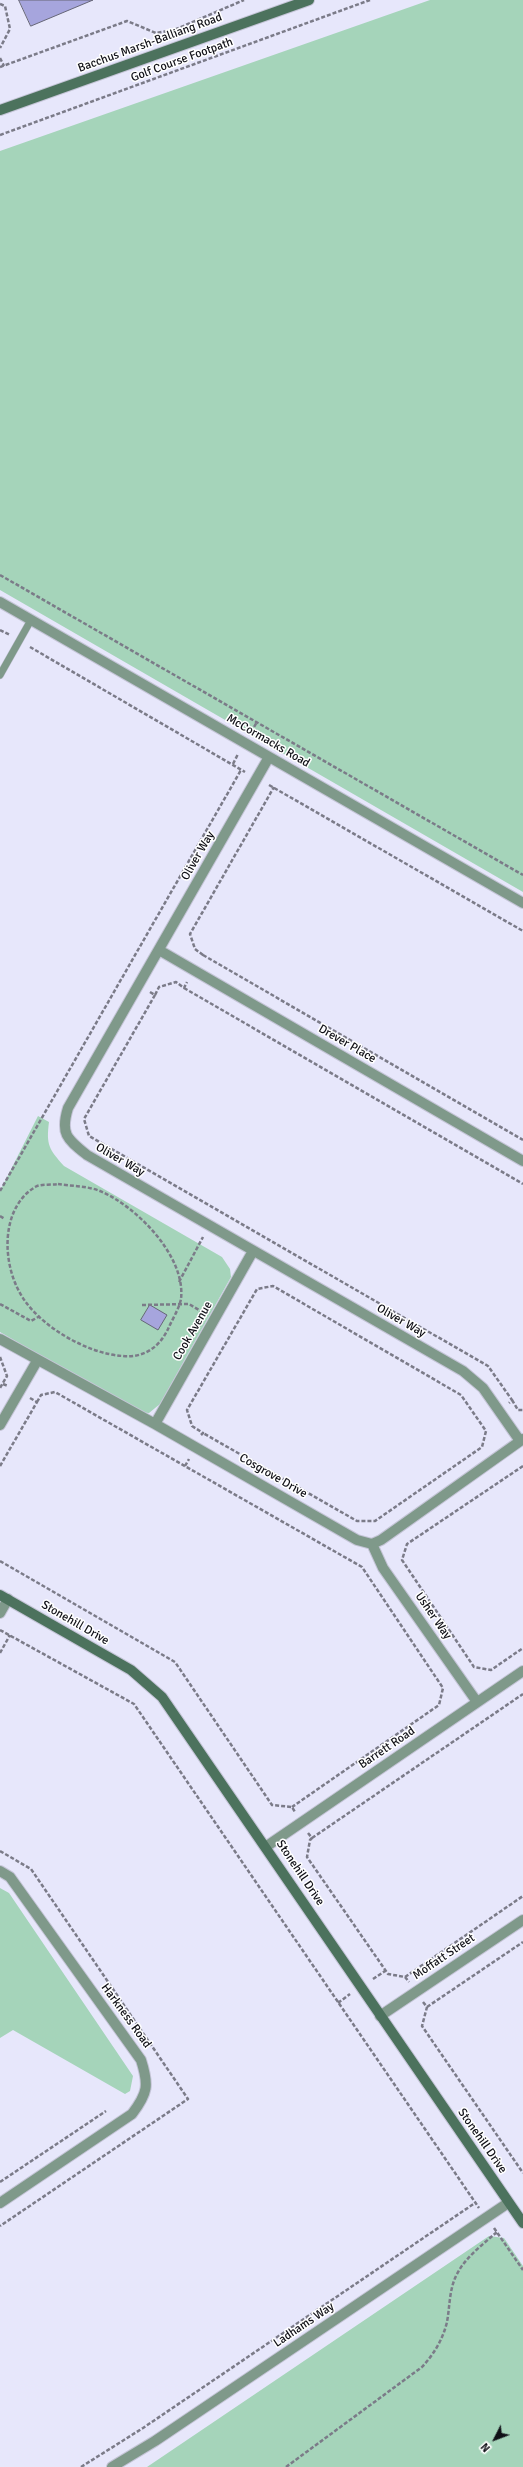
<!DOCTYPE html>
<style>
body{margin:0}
#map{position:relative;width:523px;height:2467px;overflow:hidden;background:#e7e7fb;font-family:Signika,sans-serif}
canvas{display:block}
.north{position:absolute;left:475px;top:2419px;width:40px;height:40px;-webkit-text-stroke:3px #fff;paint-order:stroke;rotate:228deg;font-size:11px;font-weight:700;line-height:16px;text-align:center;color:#101017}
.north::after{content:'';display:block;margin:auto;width:14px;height:18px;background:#101017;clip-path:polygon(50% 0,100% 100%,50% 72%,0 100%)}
</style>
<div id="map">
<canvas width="523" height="2467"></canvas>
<div class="north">N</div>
</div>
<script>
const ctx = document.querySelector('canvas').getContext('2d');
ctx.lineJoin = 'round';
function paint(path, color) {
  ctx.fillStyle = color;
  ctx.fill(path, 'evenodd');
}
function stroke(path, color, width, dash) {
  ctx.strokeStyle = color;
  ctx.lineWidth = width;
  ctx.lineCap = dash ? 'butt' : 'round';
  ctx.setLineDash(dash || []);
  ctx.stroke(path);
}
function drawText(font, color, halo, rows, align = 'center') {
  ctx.font = font + ' Signika,sans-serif';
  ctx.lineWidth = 3;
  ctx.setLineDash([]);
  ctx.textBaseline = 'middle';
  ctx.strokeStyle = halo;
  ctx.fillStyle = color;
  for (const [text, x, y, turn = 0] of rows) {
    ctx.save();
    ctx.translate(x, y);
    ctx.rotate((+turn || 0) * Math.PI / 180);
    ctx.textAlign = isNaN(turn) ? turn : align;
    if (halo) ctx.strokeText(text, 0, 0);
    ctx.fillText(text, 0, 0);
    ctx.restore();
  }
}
paint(new Path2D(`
 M430 0H523V892L0 590V151Z
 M38 1116 49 1122C46 1145 49 1149 64 1166L222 1257 230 1269 231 1277 160 1404 149 1413 137 1412 0 1332V1191Z
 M0 1888 9 1893 133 2076 130 2091 125 2094 13 2030 0 2038Z
 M489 2236 504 2238 523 2266V2467H147Z`), '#a5d4ba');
const building = new Path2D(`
 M19 0H93L31 26Z
 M150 1305 167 1315 158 1330 141 1320Z`);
paint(building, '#a6a5dd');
stroke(building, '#667', 1);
const lane = new Path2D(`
 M0 675 31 620`);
const street = new Path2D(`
 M0 602 523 903
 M269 757 68 1108C60 1134 67 1139 87 1155L463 1371 483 1388 520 1441
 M159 950 523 1161
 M0 1339 155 1424 357 1540 372 1544 381 1540 523 1439
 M155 1424 253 1251
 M0 1425 37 1361
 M372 1544 383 1568 477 1702
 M0 1613 8 1599
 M267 1846 523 1671
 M0 1871 10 1877 141 2060C149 2085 148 2093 132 2114L0 2203
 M380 2016 523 1920
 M112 2467 155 2441 508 2203`);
const secondary = new Path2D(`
 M0 110 309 0
 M0 1595 131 1670 162 1697 523 2223`);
stroke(lane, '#c5c5d7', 8);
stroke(street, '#c5c5d7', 12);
stroke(secondary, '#c5c5d7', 12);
stroke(new Path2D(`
 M0 4 5 6 10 29 0 48
 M0 58 4 66
 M0 67 127 21 156 33 174 30 244 0
 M0 135 370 0
 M0 575 523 875
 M0 630 10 635
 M30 647 245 772
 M251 732 257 722
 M233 764 238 754
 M269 785 523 931
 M203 955 523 1140
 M203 955 195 949 190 934 274 787
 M184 988 523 1184
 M150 992 155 995 159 987 176 982 184 988 187 982
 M155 995 84 1119 89 1136 488 1366 512 1400 509 1403
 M58 1184C71 1186 88 1186 100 1191 136 1206 186 1256 181 1299 179 1309 172 1320 168 1329 159 1348 143 1358 123 1356 89 1354 45 1329 25 1301 0 1266 0 1206 37 1186 43 1184 52 1185 58 1184Z
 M0 1191 241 770
 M0 1216 5 1219
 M179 1282 203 1237
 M0 1304 31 1321 40 1316
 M142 1305 189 1304 204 1313
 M0 1357 7 1376 0 1388
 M3 1384 8 1386
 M512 1400 518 1410H523
 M37 1402 41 1395 55 1392 362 1567 443 1688 439 1705 292 1807
 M201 1435 203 1433 192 1426 187 1410 257 1289 273 1286 461 1395 486 1431 482 1447 375 1521H357L203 1433
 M0 1466 37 1402 30 1398
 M185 1466 189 1459
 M523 1466 407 1544 402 1560 474 1667 491 1670 523 1648
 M0 1561 175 1662 272 1805 292 1807 295 1812
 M0 1630 134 1704 479 2208
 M0 1653 10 1635
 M308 1833 312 1838 310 1840 307 1857 388 1974 405 1977 409 1982
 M312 1838 523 1694
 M0 1851 31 1869 188 2099 0 2226
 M405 1977 523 1896
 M373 1979 385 1971
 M423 2002 427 2007 422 2026 523 2173
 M338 2003 350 1994
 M427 2007 523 1942
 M0 2182 106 2111
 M494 2228 523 2270
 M81 2467 143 2428 475 2203
 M286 2467 422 2367C434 2354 443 2339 447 2322 450 2306 449 2289 457 2274 465 2258 483 2244 497 2232`), '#7b7b88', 2.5, [4, 2]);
stroke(lane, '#7f998a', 7);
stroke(street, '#7f998a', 10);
stroke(secondary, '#4c725d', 10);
drawText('12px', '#101017', '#fff', [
 ["Bacchus Marsh-Balliang Road",150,43,-20],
 ["Golf Course Footpath",182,60,-20],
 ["McCormacks Road",268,741,30],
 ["Oliver Way",198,856,-60],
 ["Drever Place",347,1044,30],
 ["Oliver Way",120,1160,30],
 ["Oliver Way",401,1321,30],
 ["Cook Avenue",193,1331,-60],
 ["Cosgrove Drive",273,1476,30],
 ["Usher Way",433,1616,55],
 ["Stonehill Drive",75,1623,30],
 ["Barrett Road",387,1748,-34],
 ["Stonehill Drive",300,1873,56],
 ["Moffatt Street",444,1957,-34],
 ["Harkness Road",126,2016,54],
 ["Stonehill Drive",482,2141,55],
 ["Ladhams Way",304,2325,-34]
]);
</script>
